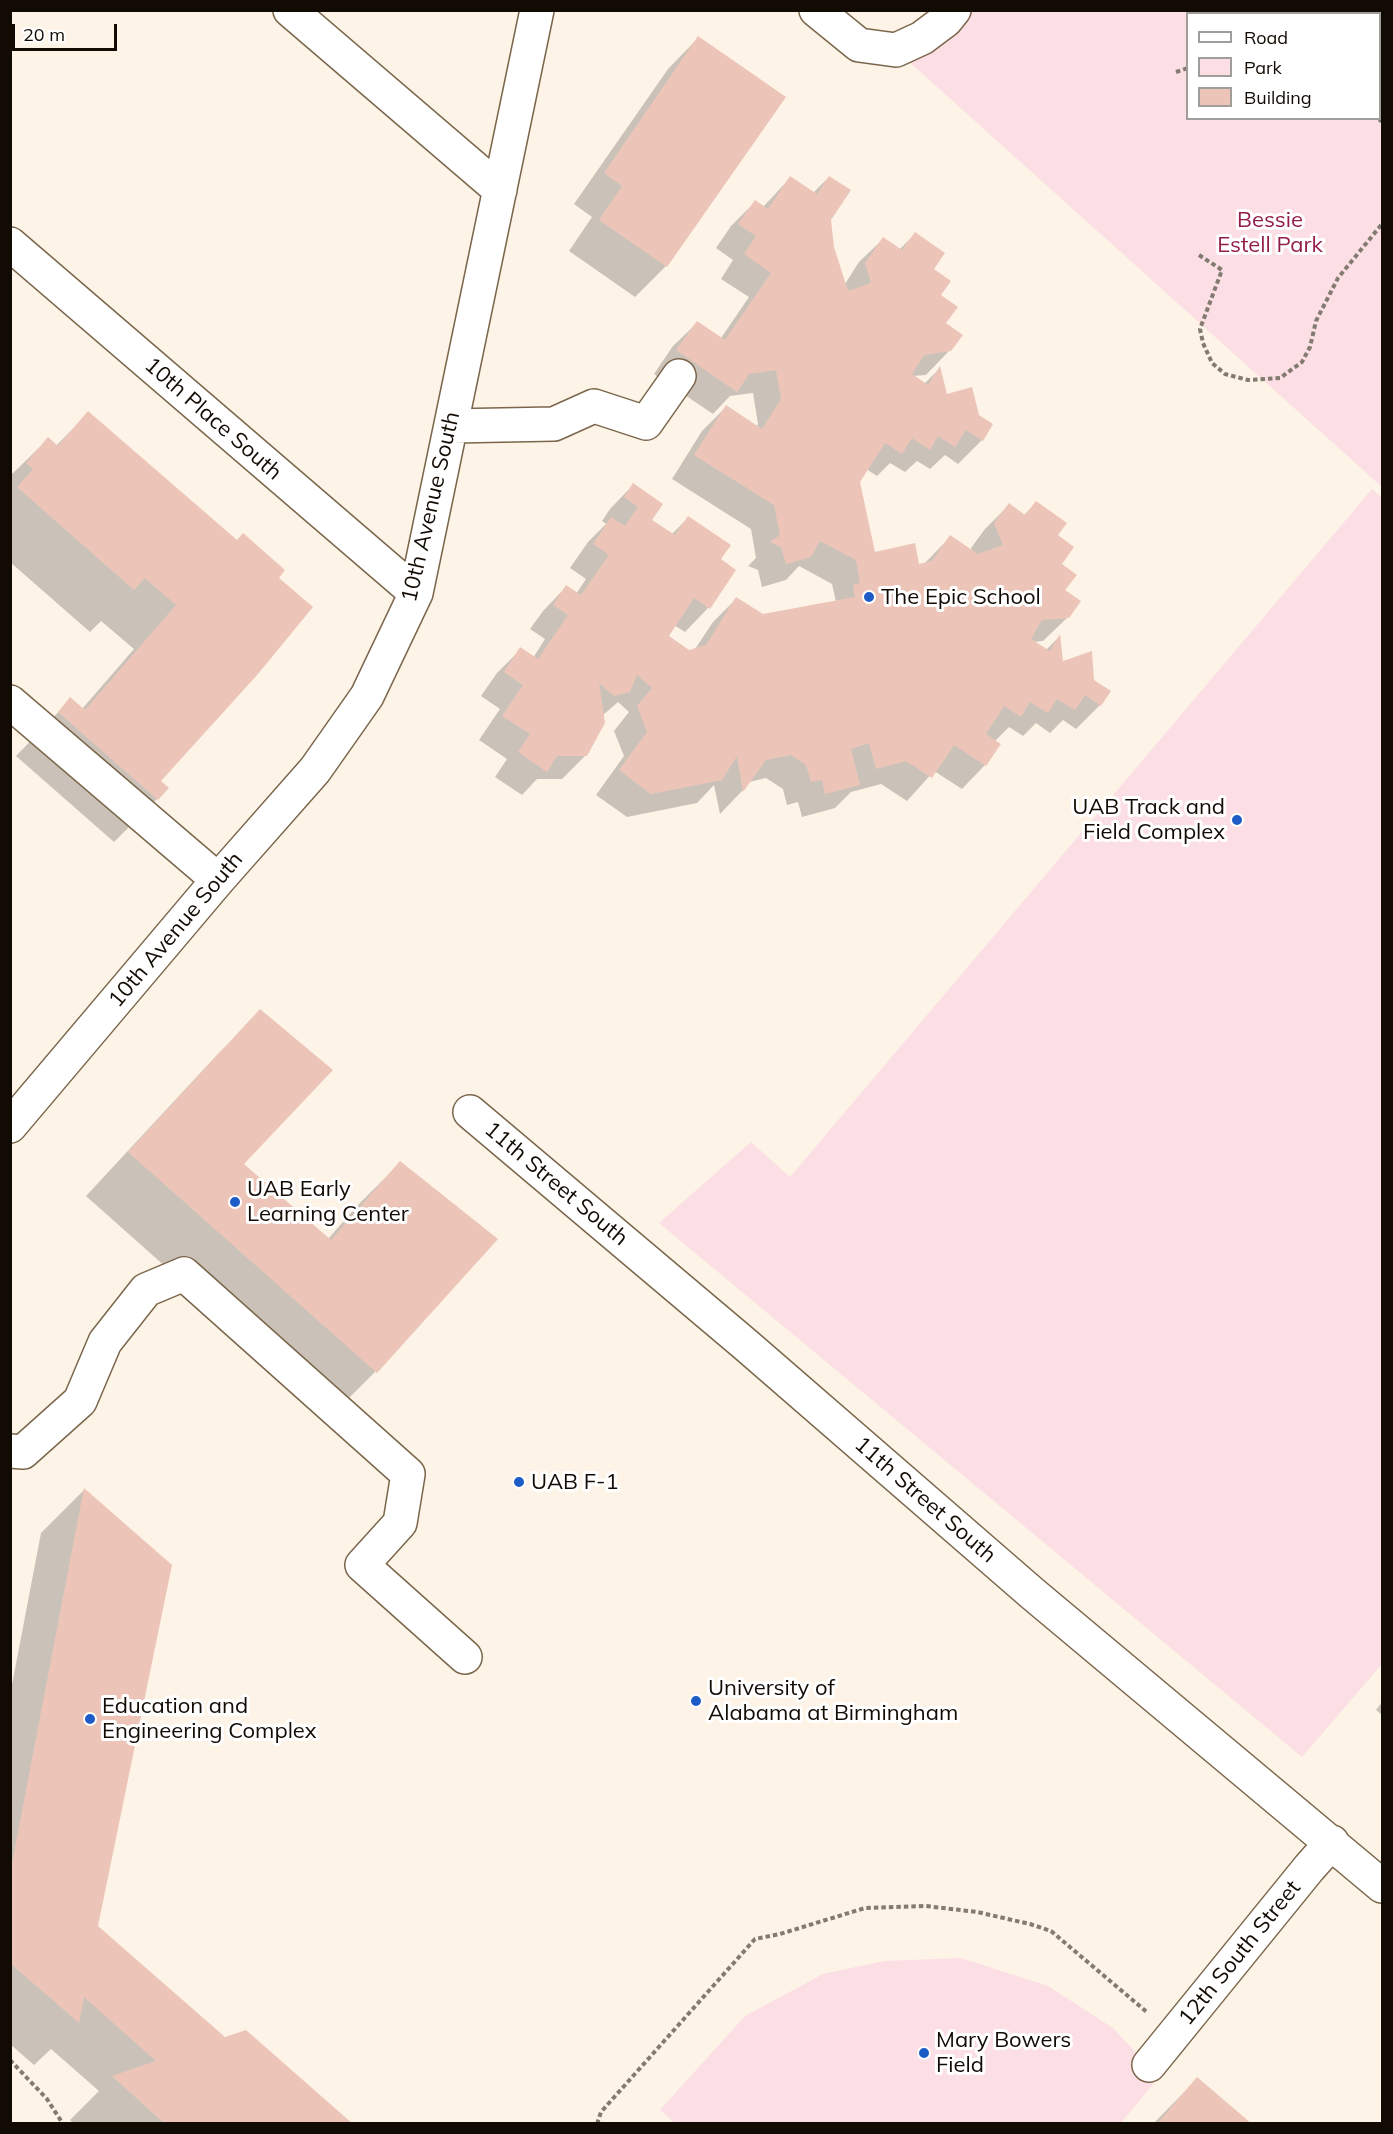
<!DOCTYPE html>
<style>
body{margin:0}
#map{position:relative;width:1393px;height:2134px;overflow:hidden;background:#fdf3e7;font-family:Mulish,sans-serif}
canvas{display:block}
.frame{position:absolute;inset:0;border:12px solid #120b03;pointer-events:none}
.legend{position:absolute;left:1186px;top:12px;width:195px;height:108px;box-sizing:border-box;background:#fff;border:2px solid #a09d9a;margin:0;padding:8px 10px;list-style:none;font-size:18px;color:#120b03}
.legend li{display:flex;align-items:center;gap:12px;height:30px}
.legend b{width:30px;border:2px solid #a09d9a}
.scale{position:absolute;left:12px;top:24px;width:105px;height:27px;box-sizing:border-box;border:3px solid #120b03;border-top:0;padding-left:8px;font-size:18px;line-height:21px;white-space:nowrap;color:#120b03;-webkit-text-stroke:4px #fff;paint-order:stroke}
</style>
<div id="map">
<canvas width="1393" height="2134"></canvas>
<div class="frame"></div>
<ul class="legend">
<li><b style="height:8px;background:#fff"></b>Road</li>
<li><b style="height:16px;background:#fcdfe4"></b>Park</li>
<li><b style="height:16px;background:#ecc5b8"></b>Building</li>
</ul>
<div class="scale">20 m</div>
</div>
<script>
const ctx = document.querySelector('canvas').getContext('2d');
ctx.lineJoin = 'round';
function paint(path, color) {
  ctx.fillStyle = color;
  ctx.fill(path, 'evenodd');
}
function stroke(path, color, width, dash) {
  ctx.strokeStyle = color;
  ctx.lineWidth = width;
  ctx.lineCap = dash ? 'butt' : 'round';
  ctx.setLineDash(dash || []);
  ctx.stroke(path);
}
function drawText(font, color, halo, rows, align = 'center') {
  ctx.font = font + ' Mulish,sans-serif';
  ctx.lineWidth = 6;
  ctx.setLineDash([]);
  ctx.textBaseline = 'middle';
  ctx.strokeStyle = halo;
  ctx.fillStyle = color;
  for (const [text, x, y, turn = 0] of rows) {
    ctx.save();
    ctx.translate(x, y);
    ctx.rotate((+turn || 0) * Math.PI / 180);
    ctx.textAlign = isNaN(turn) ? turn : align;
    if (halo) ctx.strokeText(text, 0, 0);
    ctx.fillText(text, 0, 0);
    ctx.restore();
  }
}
paint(new Path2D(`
 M951 11H1382V487L896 50ZM1188 14H1380V118H1188Z
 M1372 489 1382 498V1664L1302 1757 659 1223 751 1142 790 1177Z
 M961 1958 1048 1986 1113 2028 1159 2077 1121 2123 676 2124 660 2110 745 2016 823 1974 884 1961Z`), '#fcdfe4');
paint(new Path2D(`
 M698 38 666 266 635 297 569 251 592 217 574 204 668 69Z
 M829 177V220L832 247 845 284 859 262 883 239 899 250 915 234 932 269 950 350 926 375 912 376 924 384 939 369 945 396 982 440 958 464 945 455 930 469 917 461 905 472 890 463 877 476 866 469 858 482 874 553 918 565 924 564 950 537 973 553 971 548 985 529 1009 505 1023 516 1036 503 1056 536 1068 617 1043 641 1033 642 1046 650 1059 637 1062 664 1093 681 1100 705 1076 729 1063 720 1050 733 1036 723 1023 736 1009 727 995 741 985 765 962 789 934 771 907 801 881 784 851 792 835 808 802 817 798 802 787 805 783 789 766 778 749 782 742 791 720 814 714 785 697 803 627 817 596 795 624 756 614 731 629 712 618 702 602 716 586 755 562 779H537L522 795 495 777 507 759 479 740 500 709 481 696 497 673 521 649 533 658 545 639 530 629 543 611 566 587 576 594 586 579 570 568 588 542 606 524 602 521 610 509 633 485 650 520 672 534 688 518 719 560 708 608 685 632 674 625 666 636 689 651 695 649 713 622 737 598 763 616 836 602 832 584 799 566 786 580 762 587 758 570 748 566 756 558 751 529 672 479 702 431 726 407 756 427 758 424 753 393 730 396 713 414 654 374 673 346 697 323 721 338 749 297 721 279 733 260 716 248 731 226 755 202 763 207 790 178 813 193Z
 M88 413 236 542 158 781 157 799 114 842 16 756 71 699 82 709 134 649 101 621 90 632 10 562V476L48 439 56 446Z
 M261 1011 242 1165 328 1239 357 1206 400 1163 496 1239 375 1372 332 1415 86 1196 217 1055Z
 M84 1490 96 1926 224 2038 350 2124H74L70 2120 99 2091 51 2049 34 2065 10 2044V1695L41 1533Z
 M1382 1702V1715L1376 1710Z
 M1197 2079 1249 2124H1153Z`), '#0003');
paint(new Path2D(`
 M698 36 786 97 667 267 599 220 622 186 604 173Z
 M790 176 817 194 829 176 851 190 831 220 834 247 848 291 871 283 865 263 883 237 902 250 915 232 945 253 934 269 951 281 941 295 958 307 946 323 963 335 951 351 924 355 912 374 928 385 940 366 947 394 972 387 979 415 993 424 983 441 966 430 955 447 938 436 930 450 912 438 902 454 885 443 860 482 875 552 915 543 919 564 932 561 950 535 978 554 1003 545 994 523 1009 503 1025 515 1036 501 1067 523 1058 535 1074 547 1062 564 1077 575 1065 590 1081 601 1069 618 1042 620 1031 639 1050 651 1060 634 1063 661 1092 651 1094 680 1111 691 1101 706 1085 695 1075 710 1057 699 1048 713 1030 702 1021 717 1004 706 986 734 1001 744 986 766 954 745 932 778 906 761 876 769 869 743 851 749 860 785 825 794 822 780 811 782 806 765 791 755 766 760 743 792 737 756 722 780 651 794 619 770 647 732 637 706 652 688 637 675 630 692 614 696 599 683 605 723 587 756H557L547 772 518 752 530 734 502 716 523 685 504 672 520 647 538 659 568 615 553 605 566 585 581 595 609 555 593 544 611 517 625 526 638 507 624 497 633 483 663 504 652 520 675 535 688 516 731 545 721 559 736 570 710 609 694 598 669 636 689 650 706 645 736 597 763 614 855 597 853 585 860 583 856 560 820 541 811 557 786 564 781 547 770 542 780 535 774 505 694 455 726 405 762 429 781 399 776 370 749 374 737 392 676 350 697 321 725 340 771 273 744 254 756 236 738 224 755 200 768 209Z
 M88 411 237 540 243 533 285 570 279 578 313 607 258 674 161 781 169 788 158 800 58 712 70 697 85 710 176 605 145 578 134 590 17 487 33 469 26 463 48 437 58 446Z
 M260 1009 333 1070 244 1164 331 1240 400 1161 498 1239 377 1373 128 1152Z
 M84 1488 172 1565 98 1926 225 2037 246 2030 353 2124H165L112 2076 156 2061 84 1997 79 2023 10 1963V1874Z
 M1197 2077 1252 2124H1157Z`), '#ecc5b8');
const minor = new Path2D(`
 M290 10 500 190
 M816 10 859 45 896 50 922 38 946 20 954 10
 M10 244 416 593
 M451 426 554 424 594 406 646 423 679 376
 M10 702 218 880
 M470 1112 746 1345 1033 1594 1382 1886
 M10 1126 218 880 315 770 367 696 416 593 537 10
 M10 1451 23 1452 80 1401 105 1342 146 1290 184 1274 408 1474 400 1523 362 1565 465 1657
 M1149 2065 1309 1868 1332 1842`);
stroke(minor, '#7b664b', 36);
stroke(new Path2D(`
 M1176 72 1188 68
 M1380 89 1382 88
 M1379 118 1382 123
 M1199 255 1222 270 1200 329 1203 343 1212 363 1225 374 1248 380 1280 378 1302 362 1310 347 1316 321 1338 278 1382 224
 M10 2060 47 2099 63 2124
 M597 2124 601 2112 755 1939 780 1934 865 1908 926 1906 977 1912 1030 1924 1051 1931 1148 2013`), '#837a70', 4, [4.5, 3]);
stroke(minor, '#fff', 33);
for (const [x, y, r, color] of [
 [869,597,6,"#1d5bc7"],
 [1237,820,6,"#1d5bc7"],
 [235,1202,6,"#1d5bc7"],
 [519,1482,6,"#1d5bc7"],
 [696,1701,6,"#1d5bc7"],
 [90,1719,6,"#1d5bc7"],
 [924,2053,6,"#1d5bc7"]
]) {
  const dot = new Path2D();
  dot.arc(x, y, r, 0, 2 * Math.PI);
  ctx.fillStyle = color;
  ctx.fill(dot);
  stroke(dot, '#fff', 2);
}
drawText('22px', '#931d49', '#fff', [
 ["Bessie",1270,220],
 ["Estell Park",1270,245]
]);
drawText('22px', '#120b03', '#fff', [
 ["10th Place South",213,419,41],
 ["10th Avenue South",431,507,-77],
 ["10th Avenue South",176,930,-50],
 ["11th Street South",556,1184,40],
 ["11th Street South",925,1500,41],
 ["12th South Street",1240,1953,-51]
]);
drawText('22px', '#120b03', '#fff', [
 ["The Epic School",881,597],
 ["UAB Track and",1225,807,"right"],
 ["Field Complex",1225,832,"right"],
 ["UAB Early",247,1189],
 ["Learning Center",247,1214],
 ["UAB F-1",531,1482],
 ["University of",708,1688],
 ["Alabama at Birmingham",708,1713],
 ["Education and",102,1706],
 ["Engineering Complex",102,1731],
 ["Mary Bowers",936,2040],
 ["Field",936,2065]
], 'left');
</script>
